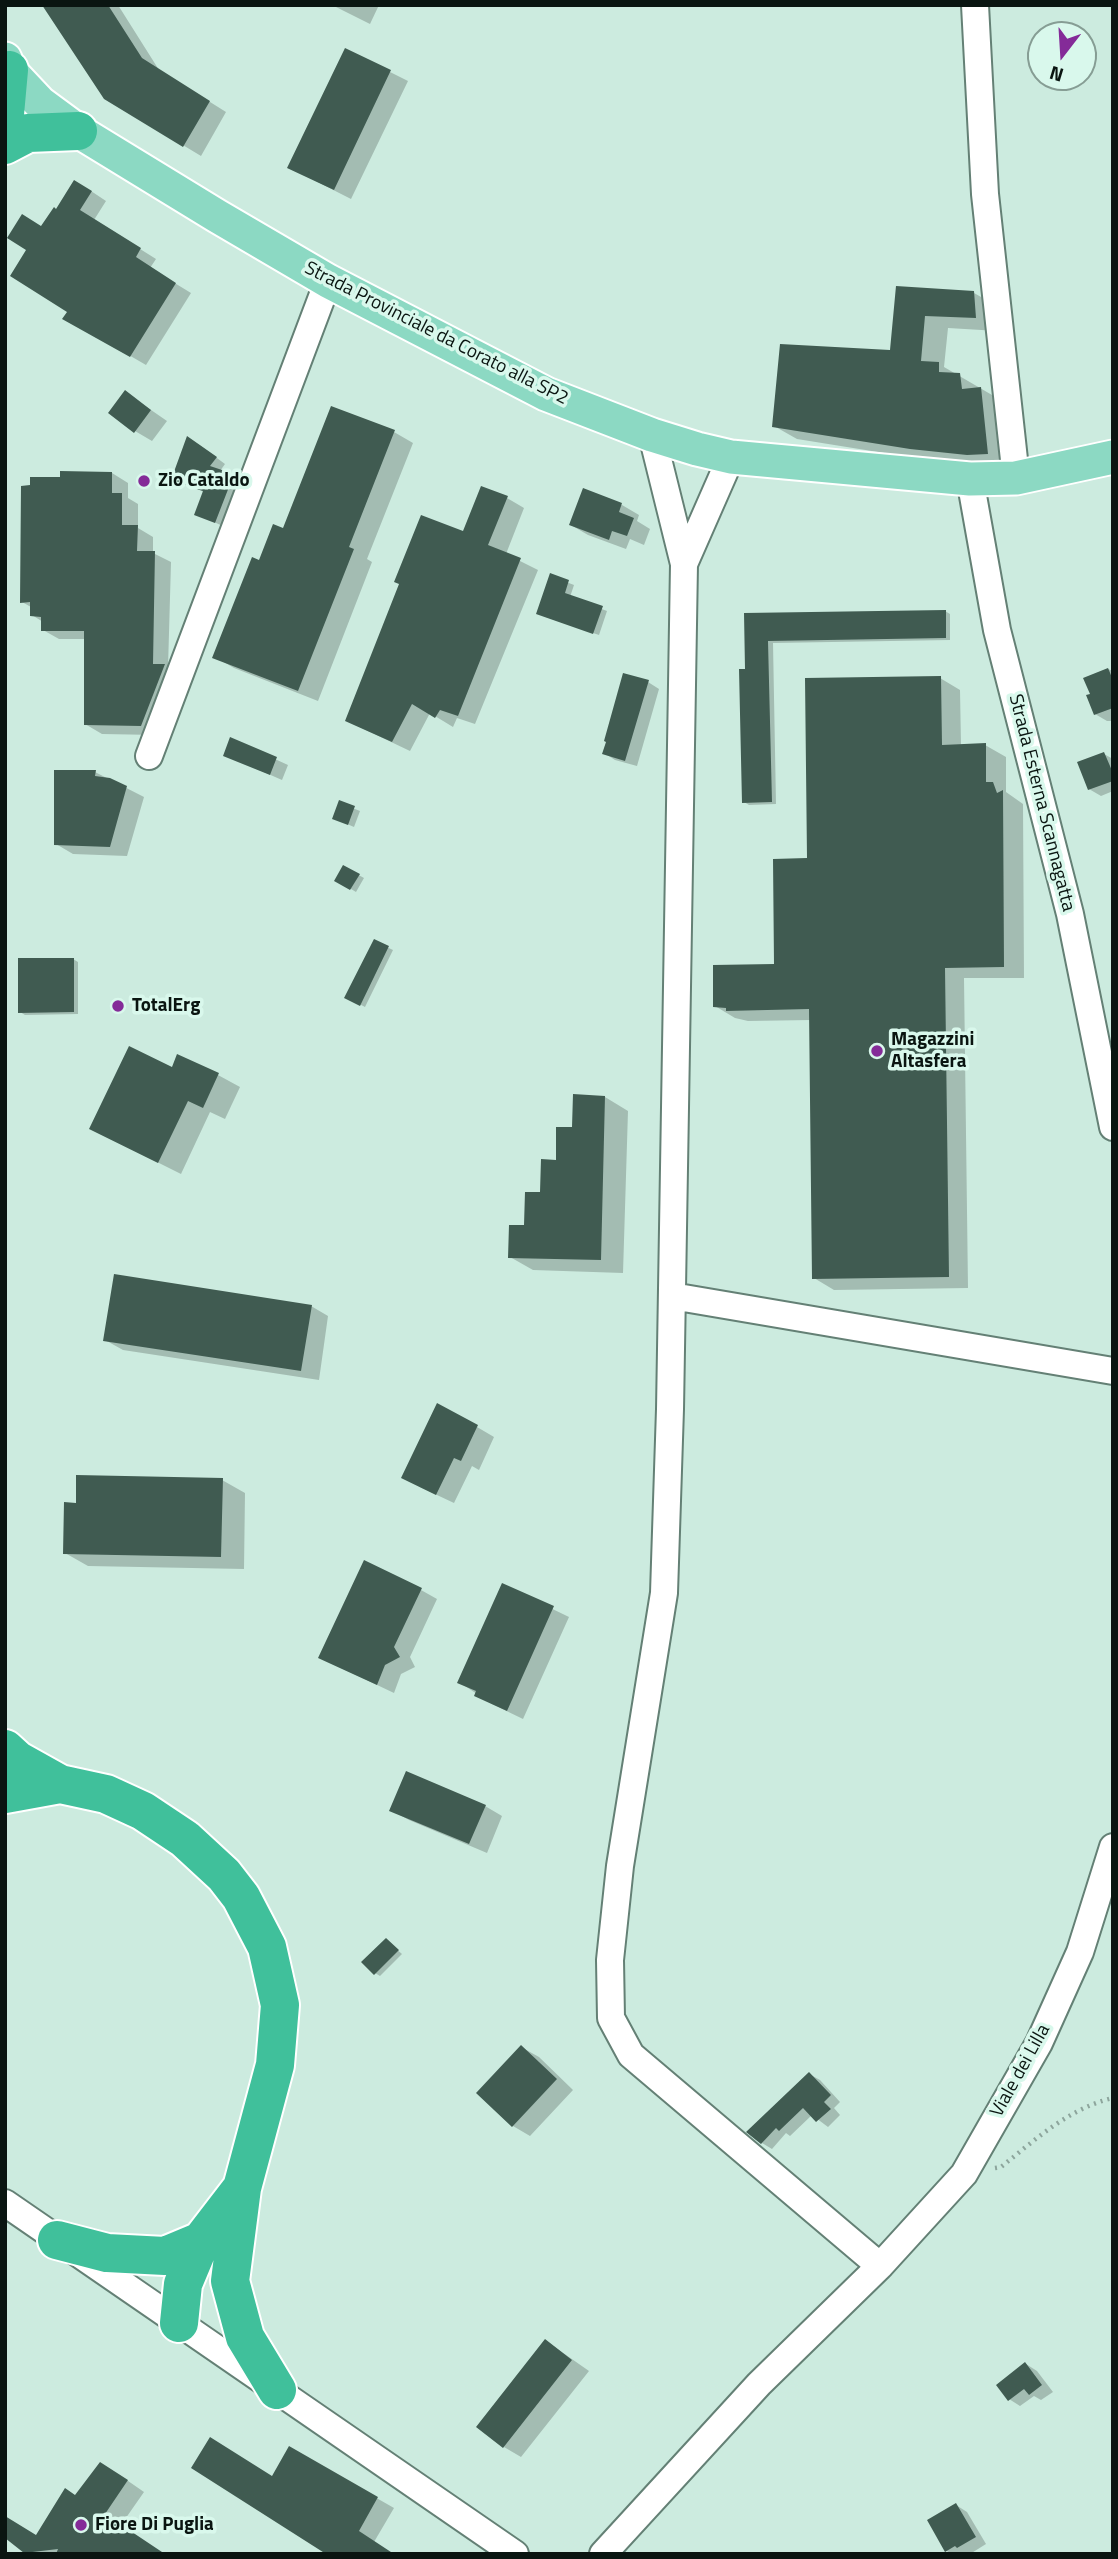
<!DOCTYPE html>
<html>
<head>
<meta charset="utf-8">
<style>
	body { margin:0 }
	#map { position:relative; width:1118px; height:2559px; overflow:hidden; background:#ccebdf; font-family:"Titillium Web",sans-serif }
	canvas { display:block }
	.frame { position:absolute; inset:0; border:7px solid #0a1511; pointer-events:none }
	.north { position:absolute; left:1027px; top:21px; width:70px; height:70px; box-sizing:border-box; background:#d9f8ec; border:2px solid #869d94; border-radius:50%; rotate:197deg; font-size:19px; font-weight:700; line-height:28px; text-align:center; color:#0a1511 }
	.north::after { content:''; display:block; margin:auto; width:24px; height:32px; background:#842b98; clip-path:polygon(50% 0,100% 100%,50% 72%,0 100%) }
</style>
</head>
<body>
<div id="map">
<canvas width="1118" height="2559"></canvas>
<div class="frame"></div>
<div class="north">N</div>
</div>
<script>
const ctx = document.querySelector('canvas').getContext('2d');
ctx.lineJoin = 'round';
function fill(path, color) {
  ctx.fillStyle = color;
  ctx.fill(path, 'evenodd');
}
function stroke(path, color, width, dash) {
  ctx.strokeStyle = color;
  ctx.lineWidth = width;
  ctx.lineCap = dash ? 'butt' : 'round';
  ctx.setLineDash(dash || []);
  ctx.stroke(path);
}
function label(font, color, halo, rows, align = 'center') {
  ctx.font = font + ' "Titillium Web",sans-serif';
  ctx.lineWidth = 7;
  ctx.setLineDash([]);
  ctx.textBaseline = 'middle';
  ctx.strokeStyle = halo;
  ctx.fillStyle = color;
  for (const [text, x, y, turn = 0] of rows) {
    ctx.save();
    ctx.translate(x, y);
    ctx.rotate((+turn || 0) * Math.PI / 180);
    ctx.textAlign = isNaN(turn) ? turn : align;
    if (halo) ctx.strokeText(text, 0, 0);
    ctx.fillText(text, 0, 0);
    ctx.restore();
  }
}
fill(new Path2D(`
	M45 5H118L159 70 226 112 201 156 105 98Z
	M332 5H379L370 24Z
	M346 50 408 81 351 199 290 168Z
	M91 191 106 201 94 220 156 259 150 268 191 293 146 365 65 318 69 311 42 228 57 211Z
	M897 288 974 293 997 306 998 331 948 328 944 367 1004 402 1011 466 934 461 797 439 774 426 892 352Z
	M125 392 167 421 152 441 135 431Z
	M394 432 413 443 367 559 372 562 318 701 234 668 215 657 260 562 284 530Z
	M198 444 225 464 220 471 243 482 225 527 196 514 204 492 173 479Z
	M112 473 128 483V498L138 504V528L153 537V553L171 562 168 668 157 735 102 734 85 724 86 639H59L43 630V622L32 615 31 607 22 602 62 479Z
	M584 490 622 505 639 515 637 521 650 529 644 545 630 539 626 549 588 535 571 525Z
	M507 498 524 508 506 554 538 570 475 724 457 718 453 727 430 713 410 751 347 721 464 533Z
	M551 576 574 585 570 597 607 611 599 635 543 616Z
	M945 611 950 614V640L773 643 776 804 749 805 744 802 746 615Z
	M1108 669 1113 671V721H1107L1095 714 1092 695Z
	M940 678 960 690 961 746 985 745 1006 757V792L1023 804 1024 978H964L968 1288 834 1290 814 1278 811 1020 748 1021 735 1018 715 1006 776 966 809 860Z
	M648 682 659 689 637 766 615 760 604 753Z
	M231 739 288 765 282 780 225 755Z
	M1104 754 1113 759V791L1101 796 1089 789Z
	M95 772 144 797 127 856 73 854 56 844Z
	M340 803 360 811 354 827 340 821Z
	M344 867 364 878 356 892 336 880Z
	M374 941 393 950 365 1007 346 997Z
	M73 959 78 962V1014L25 1015 20 1012Z
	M173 1069 218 1075 240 1087 225 1119 210 1112 181 1174 91 1129Z
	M605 1097 628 1111 623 1273 533 1270 510 1257 573 1129Z
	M311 1306 328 1316 319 1380 123 1350 105 1340Z
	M477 1427 494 1437 479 1470 472 1466 454 1503 420 1487Z
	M222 1480 245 1493 244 1569 88 1566 65 1553 77 1504Z
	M503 1585 569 1617 523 1719 492 1704 459 1682Z
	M421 1590 437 1599 410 1657 415 1667 401 1674 394 1693 337 1666Z
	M485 1806 502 1816 487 1853 409 1820 391 1810Z
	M386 1940 402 1954 380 1976 375 1973Z
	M521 2047 539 2057 573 2090 530 2136 513 2126Z
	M809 2074 820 2080 840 2102 834 2108 840 2115 828 2127 812 2115 790 2136 786 2133 772 2149 762 2143Z
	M546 2341 589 2371 521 2457 504 2447Z
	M1026 2364 1037 2371 1053 2392 1041 2400 1034 2396 1020 2406 1009 2399Z
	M289 2448 394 2508 374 2542 273 2478Z
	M118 2474 144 2492 121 2525 164 2554H32L5 2536H37L76 2497Z
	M956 2505 967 2512 986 2544 970 2554H952L947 2551Z`), '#0003');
fill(new Path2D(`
	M42 5H108L142 58 210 101 183 147 104 99Z
	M345 48 391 70 334 190 287 168Z
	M74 180 92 191 80 210 141 248 136 257 176 283 130 357 62 319 67 312 10 276 26 250 7 238 22 214 41 226 54 207 56 209Z
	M896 286 974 291 976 318 925 316 921 361 939 362V372L960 373 962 389 981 387 988 454 967 455 910 449 772 427 780 344 890 350Z
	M125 390 151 410 134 433 108 413Z
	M331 406 395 430 349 547 354 549 298 691 212 658 252 557 259 560 273 524 283 528Z
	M187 436 217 457 210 466 234 474 215 523 194 515 203 491 171 480Z
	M60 471 112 472V493H122V525H138L137 551H155L153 664H165L141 726 84 725V631H41V617L30 616V602L20 603 21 486 30 485V477H60Z
	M481 486 508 496 488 545 521 558 458 716 440 710 435 718 412 704 392 742 345 721 399 584 394 582 421 515 463 531Z
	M583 488 622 503 619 512 634 518 627 536 612 531 609 540 569 525Z
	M550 573 569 580 565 593 603 606 593 634 536 614Z
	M946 610V638L768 641 772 802 742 803 739 669H745L744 613Z
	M1108 668 1113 680V708L1094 715 1086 695 1090 694 1083 678Z
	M623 673 649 680 625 761 602 754 606 742 604 741Z
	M941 676 942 745 986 743V782H993L997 793 1003 790 1004 967 945 968 949 1277 812 1279 809 1009 726 1011V1008L713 1007V965L774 964 773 859 807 858 805 678Z
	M230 737 277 757 270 775 223 756Z
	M1104 752 1113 773V781L1088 790 1077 762Z
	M54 770H96L95 776 110 778 127 786 110 847 54 845Z
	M339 800 355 806 348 825 332 819Z
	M343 865 360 874 350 890 334 881Z
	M374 939 389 946 360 1006 344 998Z
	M18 958H74V1012L18 1013Z
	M129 1046 172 1067 177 1054 219 1073 203 1108 188 1101 158 1163 89 1129Z
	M573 1094 605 1096 601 1260 508 1258 509 1225H524L525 1192H540L541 1159 556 1160V1127H572Z
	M114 1274 312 1305 301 1371 103 1341Z
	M437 1403 478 1425 461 1461 454 1458 436 1495 401 1478Z
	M76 1475 223 1478 221 1557 63 1554 64 1502 76 1503Z
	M364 1560 422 1588 394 1647 400 1657 385 1665 377 1685 318 1658Z
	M502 1583 554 1606 507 1711 474 1696 476 1691 457 1683Z
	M406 1771 486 1805 469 1844 389 1811Z
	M386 1938 399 1950 374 1975 361 1962Z
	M521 2045 557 2079 512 2127 476 2093Z
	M809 2072 831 2095 824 2102 831 2109 816 2122 803 2108 779 2131 776 2128 761 2144 746 2132Z
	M545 2339 572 2360 503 2448 476 2427Z
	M1025 2362 1042 2385 1029 2395 1024 2389 1008 2401 996 2385Z
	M210 2437 272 2476 289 2446 378 2497 359 2531 394 2554H326L191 2468Z
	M100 2462 128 2480 105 2514 165 2554H56L58 2549 24 2553 5 2538V2516L36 2535 65 2488 75 2495Z
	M956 2503 976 2537 957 2548 955 2546 945 2552 927 2520Z`), '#405b51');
const minor = new Path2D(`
	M975 5 985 194 1016 478
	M652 435 684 564 670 1409 664 1593 620 1866 610 1960 611 2018 631 2055 880 2266
	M970 479 997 630 1070 914 1113 1127
	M684 564 731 457
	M149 756 328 281
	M672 1296 1113 1371
	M5 2203 515 2554
	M603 2554 759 2384 880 2266 964 2174 1039 2043 1080 1952 1113 1847`);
const major = new Path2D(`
	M5 59 9 70 40 103 78 131 217 216 328 281 546 394 652 435 697 449 731 457 970 479 1016 478 1113 457`);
const highway = new Path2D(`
	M5 114 9 70
	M5 145 28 133 78 131
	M5 1749 17 1760 60 1784 106 1794 143 1811 185 1839 224 1875 241 1897 267 1947 280 2005 275 2065 242 2188 230 2281 245 2337 277 2390
	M5 1794 60 1784
	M57 2240 107 2253 165 2256 201 2241
	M179 2323 183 2284 201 2241 241 2189`);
stroke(minor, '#648075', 30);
stroke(major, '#fff', 37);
stroke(highway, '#fff', 42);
stroke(new Path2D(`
	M995 2168 1001 2167C1035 2140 1069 2108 1113 2098`), '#8da59c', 4.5, [2, 5]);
stroke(minor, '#fff', 26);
stroke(major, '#8cd9c3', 33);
stroke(highway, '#40c09b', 38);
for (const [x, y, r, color] of [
	[144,481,7,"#842b98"],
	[118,1006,7,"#842b98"],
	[877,1051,7,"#842b98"],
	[81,2525,7,"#842b98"]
]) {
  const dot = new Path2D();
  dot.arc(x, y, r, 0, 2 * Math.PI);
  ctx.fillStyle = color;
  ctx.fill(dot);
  stroke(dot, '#d9f8ec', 2.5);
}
label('19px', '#0a1511', '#d9f8ec', [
	["Strada Provinciale da Corato alla SP2",436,334,27],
	["Strada Esterna Scannagatta",1041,803,76],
	["Viale dei Lilla",1021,2071,-61]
]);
label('bold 19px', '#0a1511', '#d9f8ec', [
	["Zio Cataldo",158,481],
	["TotalErg",132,1006],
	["Magazzini",891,1040],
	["Altasfera",891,1062],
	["Fiore Di Puglia",95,2525]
], 'left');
</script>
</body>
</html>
